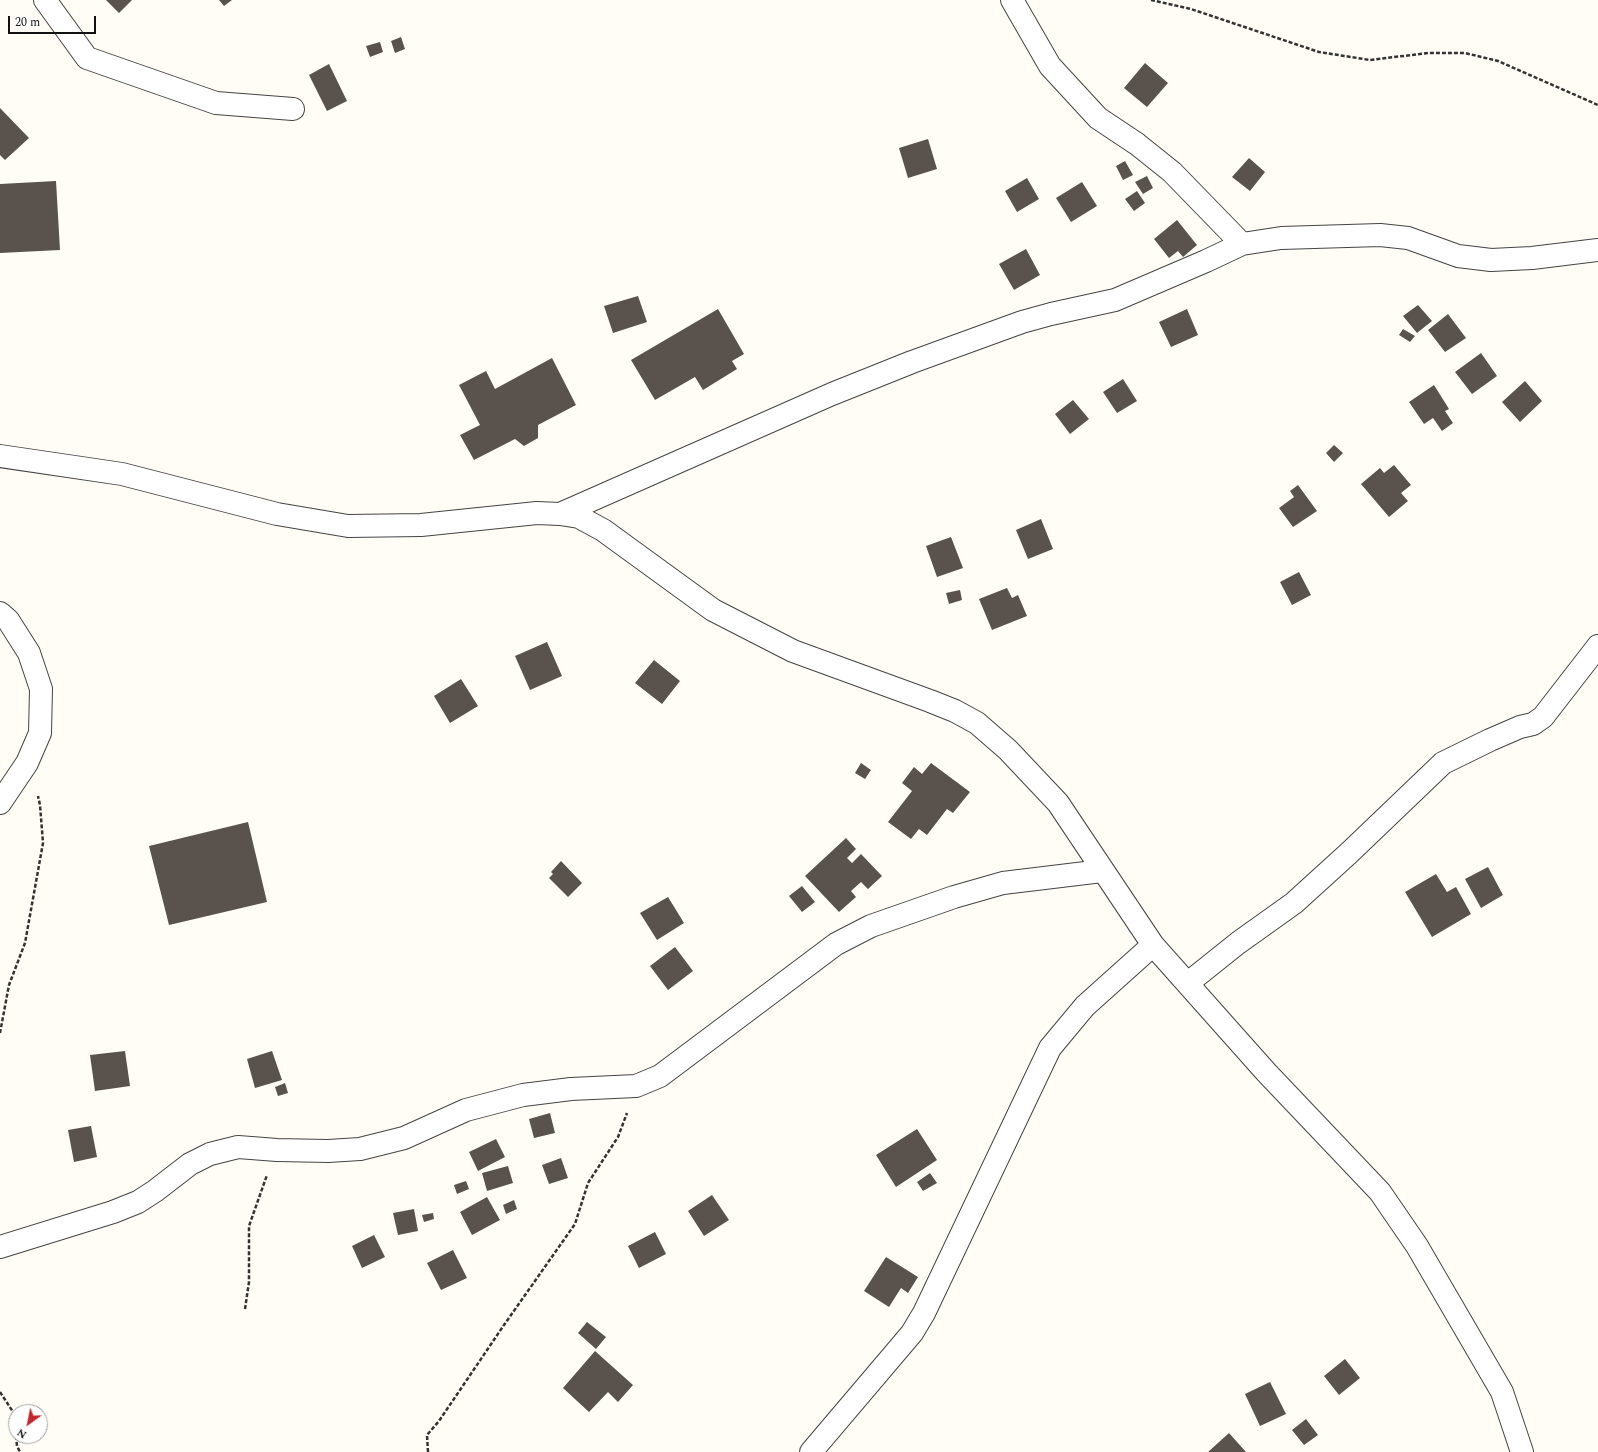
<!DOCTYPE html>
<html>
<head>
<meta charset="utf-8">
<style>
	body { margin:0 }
	#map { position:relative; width:1598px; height:1452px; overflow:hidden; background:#fffdf5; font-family:Spectral,serif }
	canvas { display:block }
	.north { position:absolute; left:8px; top:1404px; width:40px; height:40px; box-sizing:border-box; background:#fff; border:1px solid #a0a0a0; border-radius:50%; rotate:213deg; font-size:11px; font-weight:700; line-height:16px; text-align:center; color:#111 }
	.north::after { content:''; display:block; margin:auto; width:14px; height:18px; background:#c4262e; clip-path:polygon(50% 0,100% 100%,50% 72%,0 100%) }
	.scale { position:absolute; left:8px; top:16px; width:88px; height:18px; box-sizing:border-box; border:2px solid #111; border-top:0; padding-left:5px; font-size:12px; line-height:14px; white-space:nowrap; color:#111; -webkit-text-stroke:3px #fff; paint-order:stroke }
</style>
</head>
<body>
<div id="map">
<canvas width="1598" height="1452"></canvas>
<div class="north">N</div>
<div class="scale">20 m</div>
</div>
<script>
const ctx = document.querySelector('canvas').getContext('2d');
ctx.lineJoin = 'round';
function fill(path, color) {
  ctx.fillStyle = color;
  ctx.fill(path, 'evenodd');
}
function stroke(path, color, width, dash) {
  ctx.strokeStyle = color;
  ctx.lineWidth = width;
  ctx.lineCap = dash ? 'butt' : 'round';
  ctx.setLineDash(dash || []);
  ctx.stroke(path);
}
fill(new Path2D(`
	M106 0H132L119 13Z
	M219 0H232L224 6Z
	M401 37 405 49 395 53 391 41Z
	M380 42 383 52 370 57 366 46Z
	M1145 63 1168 83 1147 107 1124 88Z
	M329 64 347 101 327 111 309 75Z
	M0 108 29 138 5 160 0 155Z
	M928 139 937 169 908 178 899 148Z
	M1249 158 1265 172 1250 191 1232 177Z
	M1125 161 1133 175 1123 180 1116 166Z
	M1147 176 1153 188 1143 194 1135 182Z
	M1027 178 1039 199 1017 212 1005 191Z
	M56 181 60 250 0 253V184Z
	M1082 182 1097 206 1071 222 1056 198Z
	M1137 191 1145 203 1134 211 1125 199Z
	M1177 220 1197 245 1183 257 1178 251 1169 258 1154 239Z
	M1026 249 1040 275 1014 290 999 264Z
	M638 296 647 322 613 333 604 306Z
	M1418 305 1432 321 1417 333 1403 316Z
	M718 309 744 354 732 361 737 369 703 390 695 377 655 400 631 360Z
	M1187 309 1198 335 1171 347 1159 322Z
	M1448 314 1466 338 1445 352 1428 330Z
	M1403 329 1415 336 1410 342 1399 335Z
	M1481 353 1497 376 1472 394 1455 372Z
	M552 358 576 405 538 425V438L524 446 515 439 474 460 460 435 480 425 459 385 486 371 495 389Z
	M1123 379 1137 401 1117 413 1103 392Z
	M1525 381 1542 401 1520 422 1502 402Z
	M1434 385 1449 409 1445 411 1453 423 1442 431 1433 418 1424 424 1409 402Z
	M1073 400 1089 419 1070 434 1055 414Z
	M1334 445 1343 453 1334 462 1326 453Z
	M1394 465 1411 485 1401 493 1408 501 1389 517 1361 484 1380 468 1384 473Z
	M1298 485 1317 511 1293 527 1279 508 1294 497 1290 491Z
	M1041 519 1053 549 1028 559 1016 530Z
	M951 537 963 568 937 577 926 546Z
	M1299 572 1311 595 1292 605 1280 582Z
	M1007 588 1012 598 1018 595 1027 616 992 630 979 599Z
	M960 590 962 600 949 604 946 593Z
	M547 642 562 676 530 690 515 656Z
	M654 660 680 681 662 704 635 683Z
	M461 679 478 706 450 723 434 696Z
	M861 763 871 770 865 779 855 773Z
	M931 763 970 792 953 813 947 809 927 835 919 829 911 839 888 822 912 791 902 783 914 767 922 774Z
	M248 822 267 902 169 925 149 846Z
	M846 838 856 849 847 858 852 863 861 854 882 876 868 889 861 882 851 891 856 897 839 912 805 876Z
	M561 861 582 883 568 897 549 878 553 874 551 872Z
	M1488 867 1503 895 1481 908 1465 879Z
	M1436 874 1447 892 1456 887 1471 914 1432 937 1405 892Z
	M802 886 815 902 802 912 789 896Z
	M668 897 684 923 657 940 640 913Z
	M675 947 693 971 668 990 650 966Z
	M125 1051 130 1086 95 1091 90 1055Z
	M272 1051 282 1080 255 1088 247 1059Z
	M285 1083 288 1093 278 1096 275 1087Z
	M550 1113 555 1133 534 1138 529 1119Z
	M91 1126 97 1157 74 1162 68 1130Z
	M917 1129 937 1160 896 1187 876 1155Z
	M496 1139 505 1157 478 1171 469 1152Z
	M561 1158 568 1178 549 1184 542 1165Z
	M508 1166 513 1183 487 1191 482 1173Z
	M930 1173 937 1183 923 1191 917 1182Z
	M466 1181 469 1189 457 1194 454 1185Z
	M712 1195 729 1220 704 1236 688 1211Z
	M487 1197 500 1220 472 1235 460 1212Z
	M514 1200 517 1209 506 1214 503 1205Z
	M414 1209 418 1231 398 1235 393 1213Z
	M433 1213 434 1219 424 1222 422 1215Z
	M655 1232 666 1254 639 1268 628 1246Z
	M374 1235 385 1257 362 1268 352 1246Z
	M453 1250 467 1278 441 1290 427 1263Z
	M886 1257 918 1277 908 1293 901 1288 889 1307 864 1291Z
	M587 1322 606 1337 596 1349 578 1333Z
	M595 1351 633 1385 618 1402 608 1392 589 1412 563 1388Z
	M1345 1359 1360 1378 1339 1395 1324 1376Z
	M1270 1382 1286 1414 1260 1426 1245 1394Z
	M1306 1419 1318 1435 1304 1445 1292 1430Z
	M1229 1433 1246 1452H1208Z`), '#5a524d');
const street = new Path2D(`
	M45 0 87 58 216 103 293 109
	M1012 0 1050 66 1098 118 1137 144 1172 172 1242 244
	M0 456 122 474 277 514 348 526 421 525 537 513 560 514 579 517 603 530 713 610 793 651 930 701 955 711 977 723 1008 750 1058 803 1153 945 1266 1072 1380 1192 1417 1246 1502 1392 1522 1452
	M560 514 832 394 912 362 1022 322 1051 314 1115 300 1206 261 1242 244 1281 238 1380 235 1408 238 1458 256 1491 260 1532 258 1598 250
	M0 613 8 620 29 653 41 689 40 733 27 763 0 803
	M1188 983 1238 943 1294 903 1349 853 1443 763 1490 740 1520 727 1533 724 1543 717 1598 646
	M0 1247 113 1212 138 1202 155 1191 190 1164 210 1154 238 1147 277 1150 328 1151 360 1149 404 1138 466 1110 523 1095 571 1089 636 1086 660 1076 836 944 871 926 954 897 1003 883 1102 871
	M811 1452 912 1333 924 1313 1050 1048 1085 1006 1153 945`);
stroke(street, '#444', 24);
stroke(new Path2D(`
	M1151 0 1191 9 1319 52 1370 60 1428 53H1465L1498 61 1598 105
	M0 1033 9 985 25 943 43 843 40 805 38 796
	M245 1309 249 1282V1226L267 1175
	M0 1392 15 1415 16 1436
	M16 1436 17 1446 20 1452
	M428 1452 427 1435 439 1421 504 1325 575 1224 588 1183 618 1137 627 1113`), '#333', 2.5, [4, 2]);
stroke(street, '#fff', 22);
</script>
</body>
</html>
